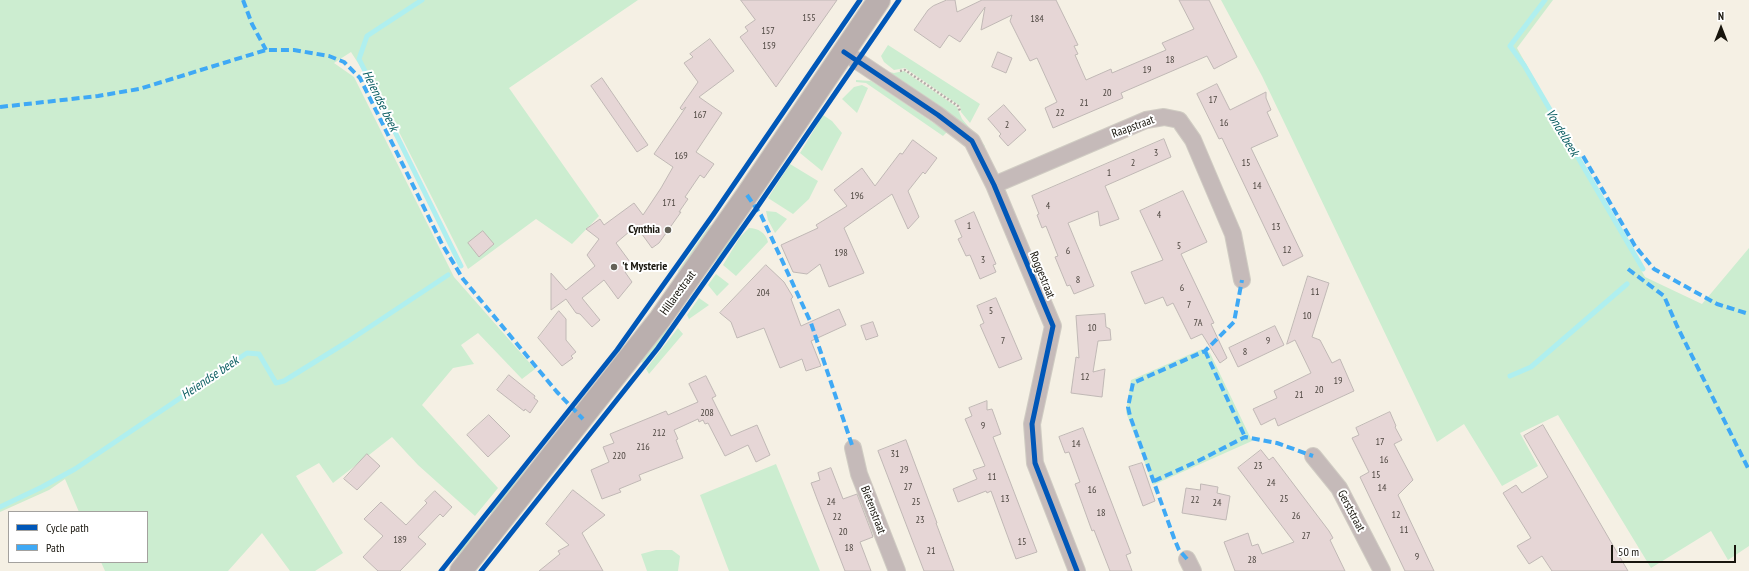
<!DOCTYPE html>
<html>
<head>
<meta charset="utf-8">
<style>
	body { margin:0 }
	#map { position:relative; width:1749px; height:571px; overflow:hidden; background:#f5f0e4; font-family:"PT Sans Narrow",sans-serif }
	canvas { display:block }
	.legend { position:absolute; left:8px; top:511px; width:140px; height:52px; box-sizing:border-box; background:#fff; border:1px solid #a3a19e; margin:0; padding:5px 7px; list-style:none; font-size:12px; color:#18150d }
	.legend li { display:flex; align-items:center; gap:8px; height:20px }
	.legend b { width:20px; border:1px solid #a3a19e }
	.north { position:absolute; left:1701px; top:8px; width:40px; height:40px; -webkit-text-stroke:3px #fff; paint-order:stroke; rotate:0deg; font-size:11px; font-weight:700; line-height:16px; text-align:center; color:#18150d }
	.north::after { content:''; display:block; margin:auto; width:14px; height:18px; background:#18150d; clip-path:polygon(50% 0,100% 100%,50% 72%,0 100%) }
	.scale { position:absolute; left:1611px; top:545px; width:125px; height:18px; box-sizing:border-box; border:2px solid #18150d; border-top:0; padding-left:5px; font-size:12px; line-height:14px; white-space:nowrap; color:#18150d; -webkit-text-stroke:3px #fff; paint-order:stroke }
</style>
</head>
<body>
<div id="map">
<canvas width="1749" height="571"></canvas>
<ul class="legend">
<li><b style="height:5px;background:#0057b8"></b>Cycle path</li>
<li><b style="height:5px;background:#3fa9f5"></b>Path</li>
</ul>
<div class="north">N</div>
<div class="scale">50 m</div>
</div>
<script>
const ctx = document.querySelector('canvas').getContext('2d');
ctx.lineJoin = 'round';
function fill(path, color) {
  ctx.fillStyle = color;
  ctx.fill(path, 'evenodd');
}
function stroke(path, color, width, dash) {
  ctx.strokeStyle = color;
  ctx.lineWidth = width;
  ctx.lineCap = dash ? 'butt' : 'round';
  ctx.setLineDash(dash || []);
  ctx.stroke(path);
}
function label(font, color, halo, rows, align = 'center') {
  ctx.font = font + ' "PT Sans Narrow",sans-serif';
  ctx.lineWidth = 4;
  ctx.setLineDash([]);
  ctx.textBaseline = 'middle';
  ctx.strokeStyle = halo;
  ctx.fillStyle = color;
  for (const [text, x, y, turn = 0] of rows) {
    ctx.save();
    ctx.translate(x, y);
    ctx.rotate((+turn || 0) * Math.PI / 180);
    ctx.textAlign = isNaN(turn) ? turn : align;
    if (halo) ctx.strokeText(text, 0, 0);
    ctx.fillText(text, 0, 0);
    ctx.restore();
  }
}
fill(new Path2D(`
	M0 0H638L509 88 599 216 572 244 536 219 468 269 388 110 351 52 334 63 354 77 454 277 535 369 522 379 478 333 461 345 474 364 453 368 422 405 498 488 475 516 418 465 392 437 333 483 319 463 296 476 343 553 315 571H290L262 533 228 571H105L101 562H147V512H79L65 479 49 490 0 512Z
	M1221 0H1553L1517 48 1645 277 1702 304 1749 248V546L1728 560 1711 531 1651 568 1558 415 1520 433 1538 466 1502 486 1464 424 1437 442 1262 76Z
	M888 45 980 104 970 123 961 112 960 106 905 68 894 70 884 62 881 56Z
	M904 71 957 107 962 119 985 146 982 148 889 73 890 72 894 73Z
	M856 80 871 81 879 86 947 132 943 136 866 83 856 82Z
	M862 85 868 88 857 113 842 99 854 87Z
	M823 115 832 121 842 133 822 171 800 153Z
	M790 164 818 181 809 199 793 214 768 198Z
	M766 211 776 212 787 219 775 233 768 220Z
	M736 224 740 228 718 260 713 257Z
	M710 225 714 228 682 275 678 271Z
	M749 228C758 228 766 233 768 242L736 276 723 265 740 237Z
	M716 274 729 284 717 296 708 285Z
	M699 298 709 305 689 319 687 315Z
	M665 326 670 329 643 363 639 361Z
	M678 328 683 334 649 374 646 369Z
	M1202 349 1210 353 1252 441 1153 485 1126 412 1131 380Z
	M776 464 820 571H729L700 495Z
	M529 465 533 469 495 516 490 512Z
	M484 521 488 525 461 559 456 555Z
	M656 550H672L680 556 678 571H647L641 554Z`), '#ccedd0');
stroke(new Path2D(`
	M422 0 367 36 359 59 461 266
	M1545 0 1510 46 1524 65 1643 269
	M1510 376 1531 367 1627 284
	M0 507 42 487 75 469 247 353 259 354 276 383 284 381 347 342 448 275`), '#afefef', 5);
const building = new Path2D(`
	M741 0H837L776 87 740 37 748 31 745 27 755 20Z
	M947 0H955L957 12 982 0H1056L1078 45 1074 46 1078 54 1075 55 1086 80 1111 69 1112 73 1166 50 1162 43 1194 29 1179 0H1209L1237 57 1214 69 1207 56 1121 93 1123 98 1053 128 1045 108 1057 102 1037 58 1030 61 1010 21 1012 15 981 30 985 7 960 42 949 35 940 48 914 30 928 10 933 6Z
	M710 39 734 71 699 97 722 113 696 152 714 164 704 178 700 175 685 197 688 199 679 212H681L659 243 652 248 636 226 616 243 633 266 625 272 632 282 618 299 604 280 582 298 600 320 592 327 580 314 576 313 566 299 551 310V273L566 290 595 266 587 255 599 239 586 229 600 219 604 225 634 203 643 215 661 188 673 167 654 154 686 107 682 110 680 108 698 82 684 63 693 57 690 54Z
	M998 52 1012 58 1006 73 992 67Z
	M602 78 648 145 637 152 591 86Z
	M1217 84 1230 110 1266 92V98L1271 110 1267 112 1278 136 1251 148 1303 256 1283 266 1222 138 1219 139 1197 94Z
	M1004 105 1026 130 1008 146 999 136 1001 134 988 119Z
	M1164 139 1171 157 1105 186 1119 219 1100 226 1098 211 1068 223 1094 286 1074 294 1070 285 1067 286 1055 257 1058 256 1046 226 1042 228 1037 215 1039 214 1032 196Z
	M913 140 937 158 925 174 923 172 908 191 919 217 908 229 892 194 844 228 864 273 829 287 820 264 807 274 793 272 781 245 818 228 816 225 847 206 834 190 862 168 875 186 900 153 902 154Z
	M1183 191 1207 242 1181 254 1214 323 1211 324 1227 358 1220 363 1202 334 1191 339 1173 303 1167 306 1163 297 1145 304 1131 272 1163 260 1140 211Z
	M974 212 996 264 993 265 996 272 980 279 970 255 966 256 958 239 962 237 955 221Z
	M483 231 494 244 479 257 468 243Z
	M766 265 784 282 793 297 791 299 801 326 839 309 846 325 811 341 821 366 806 371 802 359 780 368 764 328 737 338 731 322 720 313Z
	M1308 276 1329 283 1312 337 1320 340 1332 363 1340 359 1354 391 1278 426 1275 418 1261 425 1253 409 1277 398 1274 391 1311 373 1295 340 1287 344Z
	M996 298 1022 359 999 368 980 325 984 323 977 306Z
	M559 311 566 319V340L576 352 571 356 573 358 562 366 538 338Z
	M1105 314 1106 327 1110 329 1111 340 1098 341 1093 372 1105 369 1102 397 1071 393 1076 357 1079 358 1076 316Z
	M873 322 878 336 866 340 861 326Z
	M1275 326 1284 345 1238 367 1229 348Z
	M509 375 535 396 534 398 538 401 530 413 525 409 524 411 497 390Z
	M706 376 716 396 712 398 731 436 757 425 770 455 756 462 748 445 725 456 708 423 705 424 703 420 699 422 698 419 674 430 678 439 676 440 683 458 639 475 641 480 619 489 621 492 602 499 591 470 609 462 603 447 614 443 610 434 666 411 668 415 698 402 689 384Z
	M987 401V410L992 409 1001 434 993 437 1037 552 1016 559 991 491 987 493 986 491 958 502 953 489 977 479 973 470 985 466 965 419 972 416 969 408Z
	M1390 412 1396 426 1395 427 1402 440 1394 444 1413 480 1398 495 1434 571H1405L1360 477 1369 472 1352 438 1359 435 1356 428Z
	M489 415 510 436 488 457 467 435Z
	M1543 425 1611 542 1628 571H1552L1542 556 1529 564 1517 546 1531 538 1503 493 1516 485 1522 493 1548 477 1524 436Z
	M1083 428 1131 553 1126 555 1132 571H1110L1094 530 1092 531 1075 484 1080 482 1069 452 1065 453 1059 437Z
	M906 440 937 523H936L954 571H924L878 451Z
	M1261 450 1269 460 1273 457 1329 531 1333 538 1330 540 1345 571H1235L1224 542 1248 533 1252 546 1258 544 1262 554 1294 542 1238 468Z
	M367 454 380 466 357 490 344 479Z
	M1142 463 1155 501 1143 506 1129 467Z
	M831 468 843 499 857 494 871 531 873 537 860 542 871 571H845L817 499 811 483 820 480 818 473Z
	M1201 484 1218 487 1217 493 1230 496 1226 520 1182 513 1186 488 1200 490Z
	M573 490 605 515 582 533 603 571H539L560 554 558 551 569 545 546 524Z
	M435 491 452 507 443 517 440 514 418 537 426 544 400 571H378L363 557 383 536 364 519 381 502 406 525 427 503 425 501Z`);
fill(building, '#e6d6d6');
stroke(building, '#c0b8b5', 1);
const minor = new Path2D(`
	M844 52 938 115 972 141 994 185 1053 326 1032 424 1035 463 1077 571
	M994 185 1146 120 1164 117 1179 120 1193 140 1233 234 1242 280
	M853 448 859 474 897 571
	M1313 456 1339 488 1382 571
	M1187 559 1193 571`);
const secondary = new Path2D(`
	M461 571 660 319 747 195 879 0`);
stroke(minor, '#d0ccc3', 18);
stroke(secondary, '#d0ccc3', 24);
stroke(new Path2D(`
	M900 71 905 70 958 106 960 111`), '#b4aca9', 2.5, [2, 2]);
stroke(minor, '#c5bab9', 16);
stroke(secondary, '#baafae', 22);
stroke(new Path2D(`
	M243 0 252 24 266 50
	M0 107 98 96 139 89 266 50H294L329 56 344 62 360 78 442 244 463 279 557 392 583 419
	M1583 156 1635 246 1654 269 1717 304 1749 314
	M747 195 761 215 811 323 853 448
	M1628 269 1664 296 1677 326 1749 470
	M1205 351 1245 437
	M1154 481 1198 461 1245 437 1277 443 1313 456
	M1187 559 1179 550 1174 538 1130 416 1128 407 1133 383 1205 351 1234 322 1242 280`), '#3fa9f5', 4, [8, 4]);
stroke(new Path2D(`
	M844 52 938 115 972 141 994 185 1053 326 1032 424 1035 463 1077 571
	M441 571 617 350 713 215 860 0
	M481 571 658 348 756 209 899 0`), '#0057b8', 5);
for (const [x, y, r, color] of [
	[668,230,4,"#656258"],
	[614,267,4,"#656258"]
]) {
  const dot = new Path2D();
  dot.arc(x, y, r, 0, 2 * Math.PI);
  ctx.fillStyle = color;
  ctx.fill(dot);
  stroke(dot, '#fff', 1.5);
}
label('10px', '#4c453f', null, [
	["155",809,18],
	["184",1037,19],
	["157",768,31],
	["159",769,46],
	["18",1170,60],
	["19",1147,70],
	["20",1107,93],
	["17",1213,100],
	["21",1084,103],
	["22",1060,113],
	["167",700,115],
	["16",1224,123],
	["2",1007,125],
	["3",1156,153],
	["169",681,156],
	["2",1133,163],
	["15",1246,163],
	["1",1109,173],
	["14",1257,186],
	["196",857,196],
	["171",669,203],
	["4",1048,206],
	["4",1159,215],
	["1",969,226],
	["13",1276,227],
	["5",1179,246],
	["12",1287,250],
	["6",1068,251],
	["198",841,253],
	["3",983,260],
	["8",1078,280],
	["6",1182,288],
	["11",1315,292],
	["204",763,293],
	["7",1189,305],
	["5",991,311],
	["10",1307,316],
	["7A",1198,323],
	["10",1092,328],
	["7",1003,341],
	["9",1268,341],
	["8",1245,352],
	["12",1085,377],
	["19",1338,381],
	["20",1319,390],
	["21",1299,395],
	["208",707,413],
	["9",983,426],
	["212",659,433],
	["17",1380,442],
	["14",1076,444],
	["216",643,447],
	["31",895,454],
	["220",619,456],
	["16",1384,460],
	["23",1258,466],
	["29",904,470],
	["15",1376,475],
	["11",992,477],
	["24",1271,483],
	["27",908,487],
	["14",1382,488],
	["16",1092,490],
	["13",1005,499],
	["25",1284,499],
	["22",1195,500],
	["24",831,502],
	["25",916,502],
	["24",1217,503],
	["18",1101,513],
	["12",1396,515],
	["26",1296,516],
	["22",837,517],
	["23",920,520],
	["11",1404,530],
	["20",843,532],
	["27",1306,536],
	["189",400,540],
	["15",1022,542],
	["18",849,548],
	["21",931,551],
	["9",1417,557],
	["28",1252,560]
]);
label('12px', '#18150d', '#fff', [
	["Raapstraat",1133,127,-20],
	["Roggestraat",1042,275,68],
	["Hillarestraat",678,293,-54],
	["Bietenstraat",873,510,69],
	["Gerststraat",1351,511,62]
]);
label('bold 12px', '#18150d', '#fff', [
	["Cynthia",660,230],
	["'t Mysterie",622,267,"left"]
], 'right');
label('italic 13px', '#0b5e62', '#fff', [
	["Heiendse beek",380,101,64],
	["Vondelbeek",1562,133,59],
	["Heiendse beek",210,378,-34]
]);
</script>
</body>
</html>
